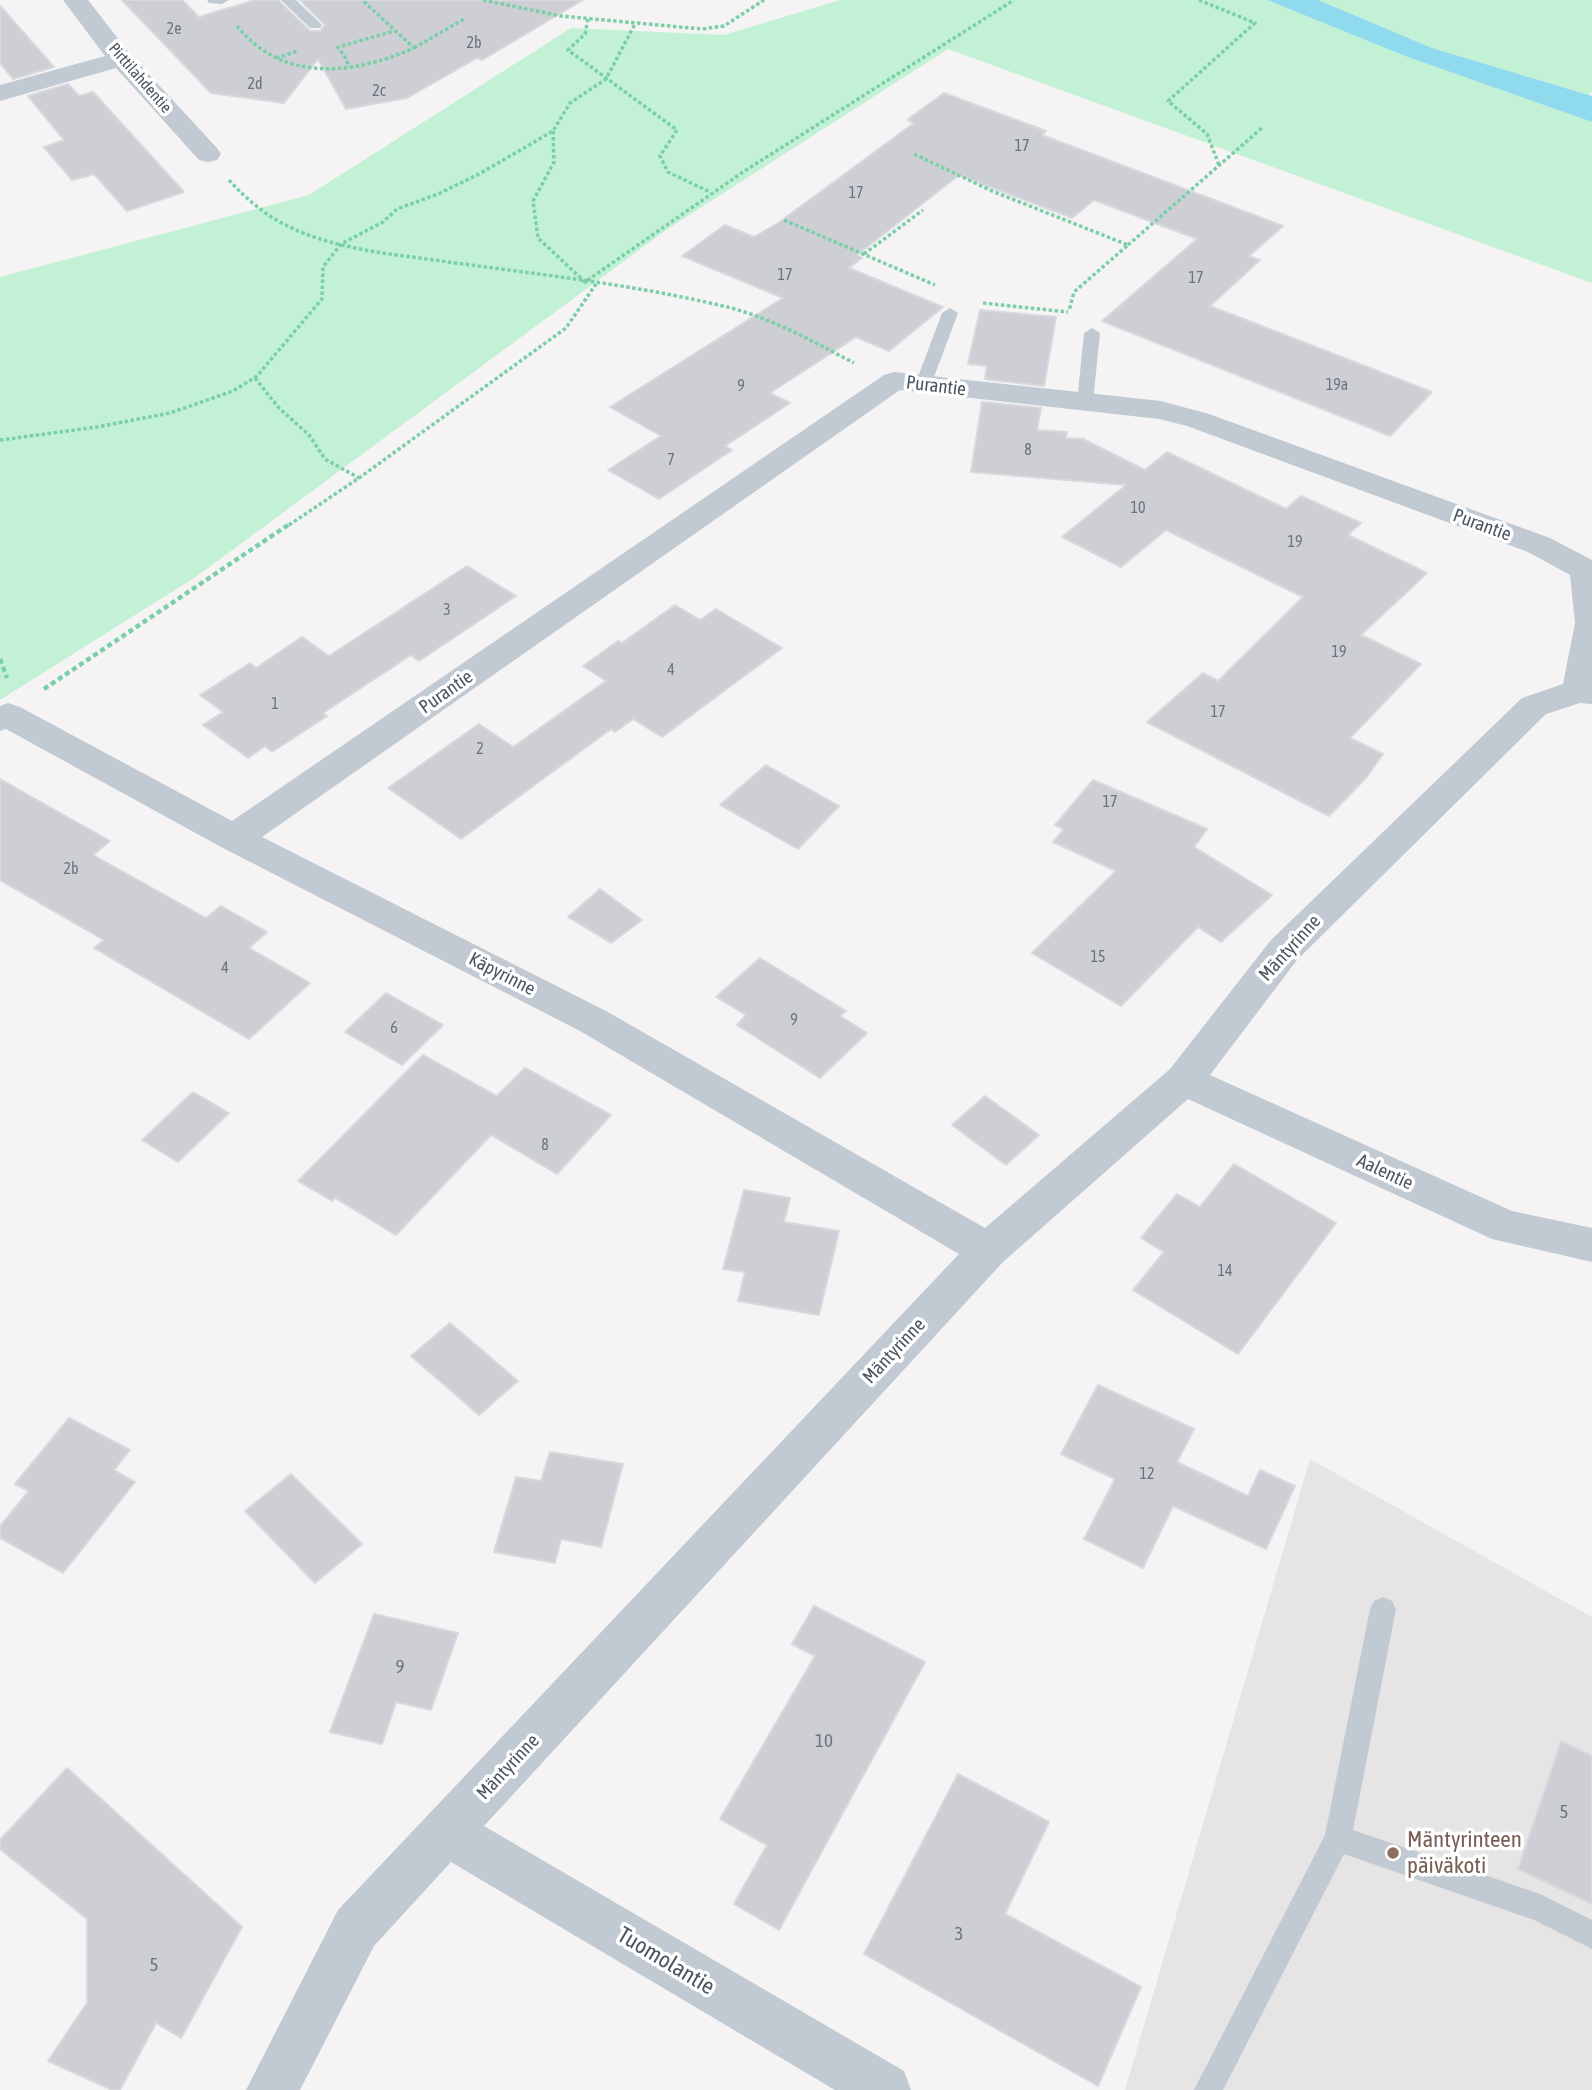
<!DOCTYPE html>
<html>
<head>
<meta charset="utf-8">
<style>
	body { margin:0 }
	canvas { display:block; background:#f5f3f3 }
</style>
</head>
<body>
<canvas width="1592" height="2090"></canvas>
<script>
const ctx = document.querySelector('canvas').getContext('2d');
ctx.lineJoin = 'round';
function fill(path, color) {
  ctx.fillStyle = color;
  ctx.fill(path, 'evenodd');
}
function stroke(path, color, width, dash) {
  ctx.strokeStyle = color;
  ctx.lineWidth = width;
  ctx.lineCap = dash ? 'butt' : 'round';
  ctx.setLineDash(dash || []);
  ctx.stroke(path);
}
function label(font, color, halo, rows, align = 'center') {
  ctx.font = font + ' "Asap Condensed",sans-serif';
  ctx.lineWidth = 7;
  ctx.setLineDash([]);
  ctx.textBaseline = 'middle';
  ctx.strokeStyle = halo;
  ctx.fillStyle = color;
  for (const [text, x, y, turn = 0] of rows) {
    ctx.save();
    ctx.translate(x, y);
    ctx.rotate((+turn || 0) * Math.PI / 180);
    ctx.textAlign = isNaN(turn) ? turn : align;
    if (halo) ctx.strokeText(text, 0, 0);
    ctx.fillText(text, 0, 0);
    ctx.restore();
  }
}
fill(new Path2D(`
	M1310 1459 1592 1617V2090H1125Z`), '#e6e4e5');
fill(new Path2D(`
	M840 0H1267L1405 56 1592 122V283L948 49 669 228 197 576 0 700V277L309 195 571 28 724 35Z
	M1318 0H1592V92L1589 95 1432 48Z`), '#c3f1d5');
fill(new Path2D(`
	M1267 0H1318L1432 48 1592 96V122L1405 56Z`), '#90daee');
const building = new Path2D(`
	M122 0H182L199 17 255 0H278L310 31H320L325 25 300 0H583L482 60 477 58 407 98 346 109 318 59 284 103 211 93Z
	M0 6 54 67 13 79 0 63Z
	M68 84 79 96 93 92 184 192 127 211 94 174 72 180 44 147 64 140 28 96Z
	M944 93 1046 131 1042 135 1283 226 1249 256 1260 260 1210 306 1432 392 1390 436 1102 321 1197 239 1094 200 1072 218 959 175 857 255 862 258 849 268 943 307 889 351 856 337 770 393 790 403 725 446 732 450 659 499 608 470 661 436 610 407 783 298 682 256 725 225 754 237 778 223 914 123 907 120Z
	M980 310 1056 317 1044 386 985 379 987 366 968 364Z
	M982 402 1041 408 1037 430 1067 432 1066 438 1083 439 1145 470 1167 452 1286 509 1301 496 1361 523 1348 535 1427 573 1361 635 1421 664 1350 738 1383 754 1366 778 1329 816 1147 722 1203 673 1218 681 1303 597 1166 530 1121 567 1062 537 1126 485 971 472Z
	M467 566 516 596 419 661 411 655 323 713 327 716 272 752 265 746 248 758 203 725 223 712 200 695 250 663 256 668 302 637 329 656Z
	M675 605 700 620 716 609 782 648 662 737 633 719 615 732 611 729 461 839 388 788 479 724 513 747 606 681 583 666 618 641 622 643Z
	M766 765 839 806 798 849 720 805Z
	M0 779 110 841 93 855 206 918 221 906 267 932 249 948 310 983 249 1039 94 948 104 940 0 880Z
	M1093 780 1207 829 1194 847 1272 895 1221 942 1198 927 1121 1006 1032 953 1116 871 1053 842 1064 829 1055 825Z
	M600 889 642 920 611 943 568 917Z
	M760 958 846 1011 840 1016 867 1033 820 1078 737 1025 746 1015 716 997Z
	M386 993 443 1025 402 1065 345 1032Z
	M423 1055 497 1096 525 1068 611 1115 557 1174 491 1135 396 1235 335 1198 332 1201 298 1181Z
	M193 1092 229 1113 178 1162 142 1140Z
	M985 1096 1039 1135 1006 1165 952 1125Z
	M1234 1164 1336 1223 1238 1354 1133 1290 1164 1252 1141 1238 1177 1194 1200 1207Z
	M744 1190 790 1198 784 1222 839 1231 819 1315 738 1301 745 1272 723 1269Z
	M450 1323 518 1381 479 1415 411 1356Z
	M1098 1385 1194 1429 1177 1462 1248 1496 1260 1470 1295 1486 1266 1549 1173 1506 1143 1568 1084 1539 1115 1479 1061 1454Z
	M69 1418 130 1450 114 1470 135 1482 63 1573 0 1538V1526L29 1491 15 1484Z
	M550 1452 623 1464 601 1547 561 1539 555 1563 494 1552 516 1477 541 1481Z
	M291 1474 362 1544 315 1583 245 1511Z
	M814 1606 925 1662 779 1930 734 1904 767 1845 720 1819 815 1656 792 1644Z
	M374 1614 458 1633 431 1710 396 1702 382 1744 330 1732Z
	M1561 1741 1592 1756V1904L1518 1869Z
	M67 1768 242 1927 181 2038 156 2023 120 2090H112L48 2061 87 2003V1919L0 1849V1840Z
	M958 1774 1049 1822 1005 1914 1141 1987 1098 2086 864 1954Z`);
fill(building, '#cdcfd5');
stroke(building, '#d7d9de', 2);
stroke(new Path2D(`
	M483 0 561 16 702 29 724 26 764 0
	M1199 0 1255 23 1168 101 1207 134 1219 165
	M588 19 585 34 568 50 677 130 660 156 668 172 710 192
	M237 26C283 83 353 75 414 48L362 0
	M337 46 347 60 348 67
	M342 46 394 31
	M414 48 464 19
	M276 58 298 51
	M553 131 554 162 533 201 538 238 585 282 743 172 1014 0
	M914 154 992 191 1128 245 1074 292 1069 311
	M229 180C248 201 270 219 296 230 342 250 392 254 441 261 535 274 631 284 723 306 770 317 812 341 854 363
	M784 220 935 285
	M1128 245 1263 127
	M864 254 923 210
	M983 303 1068 312
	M255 378 279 408 309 435 325 459 359 478
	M0 440 97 427 170 413 233 391 257 376 322 299 323 267 341 244 383 222 397 209 438 194 481 173 553 131 570 103 606 79 635 24
	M289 525 359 478 566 328 596 284`), '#7ad0a6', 3.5, [3.5, 2.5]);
stroke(new Path2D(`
	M0 659 7 678
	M44 689 291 523`), '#7ad0a6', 4.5, [5, 3.5]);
fill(new Path2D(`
	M207 0H229L222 4 209 3Z
	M281 0H296L322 25 320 28H310Z
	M950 308 958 313 931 385 923 390 917 388 915 385 942 313Z
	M1092 328 1100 333 1093 402 1085 407 1077 402 1084 333Z
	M1383 1597 1392 1601 1396 1609 1353 1830 1540 1894 1592 1920V1949L1534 1920 1344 1854 1223 2090H1194L1325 1835 1370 1609 1374 1601Z`), '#c1cad2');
fill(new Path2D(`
	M63 0H88L130 54 217 148 221 154 217 160 208 162 199 160 116 68 0 101V85L105 56Z
	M894 372 1161 401 1209 414 1550 538 1592 560V704L1580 703 1546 714 1297 960 1210 1075 1512 1211 1592 1228V1262L1492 1239 1188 1099 1003 1262 484 1826 904 2071 911 2090H835L451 1862 374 1946 300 2090H246L338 1910 959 1254 580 1031 221 847 6 729 0 731V706L8 703 20 707 232 821 884 375ZM900 390 1159 419 1187 426 1528 552 1570 575 1575 623 1563 684 1522 698 1271 940 1170 1069 985 1228 606 1011 262 837Z`), '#c1cad2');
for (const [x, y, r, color] of [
	[1393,1853,7,"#8d6e63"]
]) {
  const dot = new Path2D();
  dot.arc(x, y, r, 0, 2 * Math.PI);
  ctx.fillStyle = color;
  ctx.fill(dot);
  stroke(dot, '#fff', 2.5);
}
label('16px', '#6b747e', null, [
	["2e",174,29],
	["2b",474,43],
	["2d",255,84],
	["2c",379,91],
	["17",1022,146],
	["17",856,193],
	["17",785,275],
	["17",1196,278],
	["19a",1337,385],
	["9",741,386],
	["8",1028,450],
	["7",671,460],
	["10",1138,508],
	["19",1295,542],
	["3",447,610],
	["19",1339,652],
	["4",671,670],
	["1",275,704],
	["17",1218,712],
	["2",480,749],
	["17",1110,802],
	["2b",71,869],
	["15",1098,957],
	["4",225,968],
	["9",794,1020],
	["6",394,1028],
	["8",545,1145],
	["14",1225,1271],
	["12",1147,1474]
]);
label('16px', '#4a5661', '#fff', [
	["Pirttilahdentie",140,78,49]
]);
label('19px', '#4a5661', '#fff', [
	["Purantie",936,386,7],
	["Purantie",1482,525,20],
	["Purantie",446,692,-35],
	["Mäntyrinne",1290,948,-48],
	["Käpyrinne",502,974,27],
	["Aalentie",1385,1172,25],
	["Mäntyrinne",894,1351,-47],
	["Mäntyrinne",508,1767,-47]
]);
label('19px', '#6b747e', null, [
	["9",400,1667],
	["10",824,1741],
	["5",1564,1812],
	["3",959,1934],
	["5",154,1965]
]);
label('23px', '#785e54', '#fff', [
	["Mäntyrinteen",1407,1840],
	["päiväkoti",1407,1866]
], 'left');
label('23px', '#4a5661', '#fff', [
	["Tuomolantie",666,1961,31]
]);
</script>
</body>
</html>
